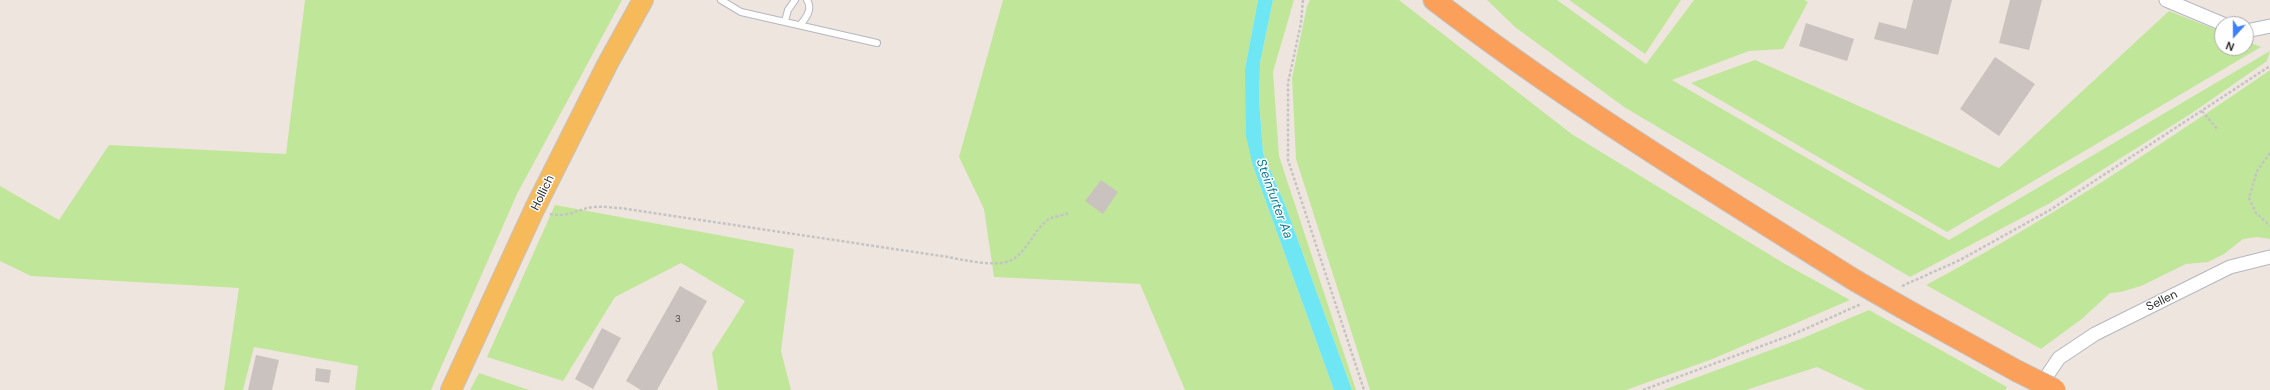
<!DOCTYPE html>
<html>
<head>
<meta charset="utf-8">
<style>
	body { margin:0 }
	#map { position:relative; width:2270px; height:390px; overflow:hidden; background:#efe5df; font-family:"DM Sans",sans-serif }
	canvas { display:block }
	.north { position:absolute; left:2214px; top:16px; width:40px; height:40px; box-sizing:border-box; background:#fff; border:1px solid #ababab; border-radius:50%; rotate:201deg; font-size:11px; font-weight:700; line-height:16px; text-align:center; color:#2d2d2d }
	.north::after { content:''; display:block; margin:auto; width:14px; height:18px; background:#3b7fff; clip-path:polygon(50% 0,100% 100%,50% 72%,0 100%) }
</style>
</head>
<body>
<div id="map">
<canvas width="2270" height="390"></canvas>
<div class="north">N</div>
</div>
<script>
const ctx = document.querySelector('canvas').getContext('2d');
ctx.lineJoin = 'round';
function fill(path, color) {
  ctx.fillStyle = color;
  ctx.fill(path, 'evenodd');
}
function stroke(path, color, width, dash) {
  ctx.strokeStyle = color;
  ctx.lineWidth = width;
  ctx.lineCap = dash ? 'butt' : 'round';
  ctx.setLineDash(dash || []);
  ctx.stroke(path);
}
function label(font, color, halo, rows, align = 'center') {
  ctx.font = font + ' "DM Sans",sans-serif';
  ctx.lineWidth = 3;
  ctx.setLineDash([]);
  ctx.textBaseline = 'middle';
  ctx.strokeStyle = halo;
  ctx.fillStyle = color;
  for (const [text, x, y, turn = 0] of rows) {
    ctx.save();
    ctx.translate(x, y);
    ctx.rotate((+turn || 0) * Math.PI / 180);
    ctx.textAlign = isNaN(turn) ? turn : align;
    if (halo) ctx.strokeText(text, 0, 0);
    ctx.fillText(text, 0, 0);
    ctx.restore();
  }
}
fill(new Path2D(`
	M305 0H622L517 194 431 390H355L358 366 254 347 243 390H224L239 288 31 276 0 261V186L59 220 109 145 286 154Z
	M1003 0H1258L1245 69 1253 166 1334 390H1185L1140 284 994 277 984 209 959 157Z
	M1273 0H1294L1273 72 1279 156 1356 390H1352L1286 207 1263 153 1259 99 1260 63Z
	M1310 0H1399L1573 135 1785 264 1850 300 1710 360 1626 390H1370L1296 159 1292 78 1307 6Z
	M1487 0H1557L1646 64 1694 0H1804L1808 2 1783 49 1749 51 1672 80 1949 240 2270 51 2267 61 2192 113 2050 203 1910 277 1624 107 1515 27Z
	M1569 0H1681L1645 54Z
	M2169 11 2222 32V48H2246V41L2261 47 1947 232 1691 83 1755 60 1999 168Z
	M2270 70V239L2257 237 2243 239 2224 254 2208 262 2186 264 2141 286 2121 292 2110 293 2083 318 2041 349 1926 285C2046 221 2158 147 2270 70Z
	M555 205 794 249 781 351 791 390H718L712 353 745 301 681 263 615 297 563 381 487 357Z
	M1869 310 2007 387 2005 390H1866L1817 367 1746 390H1663L1803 338Z
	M479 373 529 390H470Z`), '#c0e799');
fill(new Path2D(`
	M1258 0H1273L1260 63 1259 99 1263 153 1286 207 1352 390H1334L1253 166 1246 136 1245 69Z`), '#6ee6f4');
fill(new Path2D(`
	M1913 0H1952L1938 55 1874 39 1879 22 1906 29Z
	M2010 0H2042L2029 50 1999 43Z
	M1806 23 1854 39 1847 61 1799 46Z
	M1995 57 2035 84 1999 136 1960 109Z
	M1101 180 1118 192 1103 214 1085 201Z
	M680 286 707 301 657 390H641L626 381Z
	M602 328 621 338 593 389 575 379Z
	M256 355 279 360 272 390H248Z
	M316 368 331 370 329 383 315 381Z`), '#cac2be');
const service = new Path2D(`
	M721 0 741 12 877 43
	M785 21 788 10 795 0
	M800 25C806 18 813 9 807 0`);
const minor = new Path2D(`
	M2166 0 2223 24
	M2246 31 2270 26
	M2038 389 2059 358 2095 334 2230 267 2270 257`);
const primary = new Path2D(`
	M451 390 535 208 608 63 643 0`);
const trunk = new Path2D(`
	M1434 0C1568 103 1713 191 1856 281
	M1903 308 2017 371`);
stroke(service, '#b3b7c1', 8);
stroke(minor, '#b3b7c1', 15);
stroke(primary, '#c4c4c4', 22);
stroke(trunk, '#c4c4c4', 23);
stroke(new Path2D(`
	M1303 0 1301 23 1288 83V160L1364 390
	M2202 111 2218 130
	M2270 153 2257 171 2249 198 2256 213 2270 226
	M550 214C571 218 578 208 595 207 603 206 612 208 620 208L948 257C963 260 995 267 1009 261 1026 255 1033 230 1049 219 1055 216 1064 215 1070 213
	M1902 286 1960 260 2050 210 2270 66
	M1643 390 1794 334 1861 304`), '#c4c4c4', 2.5, [3, 2]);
stroke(service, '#fff', 6);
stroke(minor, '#fff', 13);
stroke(primary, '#f7ba5b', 20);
stroke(trunk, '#fba05a', 21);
const trunkBridge = new Path2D(`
	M1856 281 1903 308
	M2017 371 2055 390`);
stroke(trunkBridge, '#c4c4c4', 23, []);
stroke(trunkBridge, '#fba05a', 21);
label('10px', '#545251', null, [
	["3",678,319]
]);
label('12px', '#2d2d2d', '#fff', [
	["Hollich",543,193,-64],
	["Sellen",2162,301,-26]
]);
label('italic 13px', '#097d96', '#fff', [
	["Steinfurter Aa",1274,199,70]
]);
</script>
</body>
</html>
